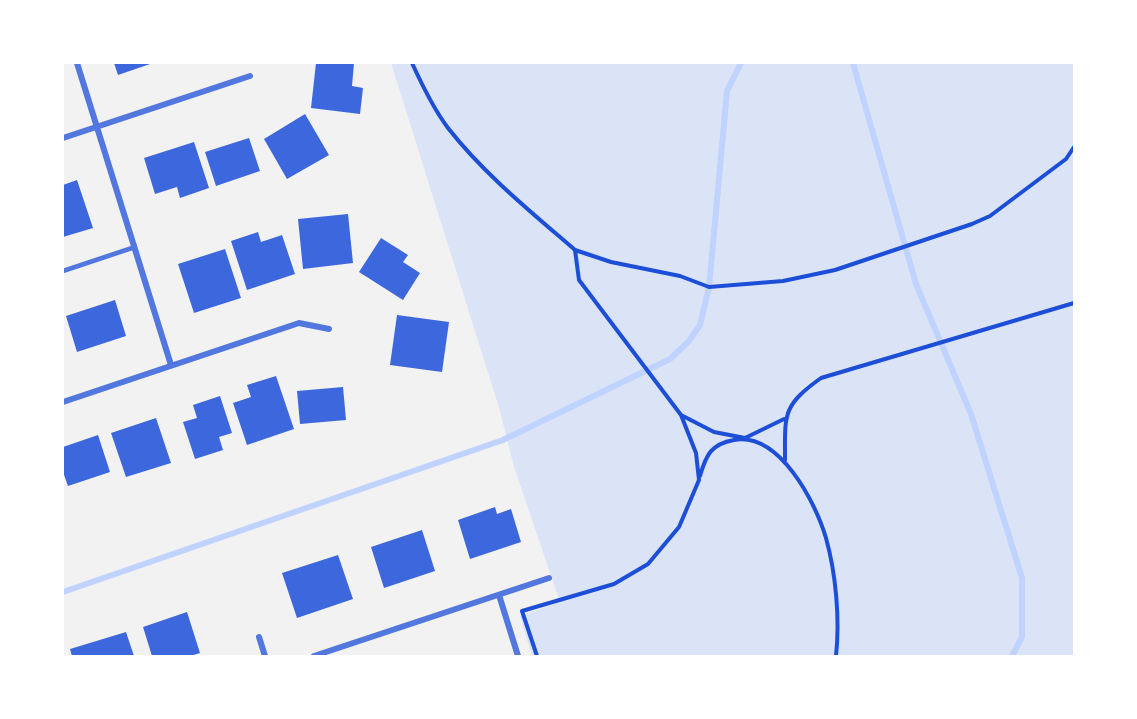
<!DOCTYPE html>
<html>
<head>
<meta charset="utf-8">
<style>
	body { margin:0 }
	#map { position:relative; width:1137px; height:719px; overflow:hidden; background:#f2f2f2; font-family:"IBM Plex Sans",sans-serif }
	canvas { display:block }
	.frame { position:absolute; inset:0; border:64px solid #fff; pointer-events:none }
</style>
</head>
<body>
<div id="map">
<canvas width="1137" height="719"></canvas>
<div class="frame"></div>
</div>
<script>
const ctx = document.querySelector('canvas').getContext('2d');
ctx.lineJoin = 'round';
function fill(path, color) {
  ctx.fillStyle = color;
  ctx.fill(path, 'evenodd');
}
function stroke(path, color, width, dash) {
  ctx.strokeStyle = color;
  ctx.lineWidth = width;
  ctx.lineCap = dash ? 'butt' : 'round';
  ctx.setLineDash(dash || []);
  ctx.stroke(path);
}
fill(new Path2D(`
	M391 63H1074V656H532L520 616 560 602 514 467 500 411Z`), '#dbe4f7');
stroke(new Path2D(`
	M853 63 916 284 971 414 1022 578V637L1012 656
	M63 592 503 440 670 359 689 341 700 325 709 287 727 91 741 63`), '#bfd3fe', 6);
fill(new Path2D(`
	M114 63H153L118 75Z
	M316 63H354L352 86 363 88 360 114 311 108Z
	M305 114 329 155 287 179 264 139Z
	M249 138 260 171 216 186 205 152Z
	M194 142 209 188 180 198 177 187 155 194 144 158Z
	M77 180 93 228 63 237V185Z
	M348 214 353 263 303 269 298 219Z
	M258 232 261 242 282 235 295 274 247 290 231 241Z
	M381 238 408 255 403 262 420 273 403 300 359 272Z
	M225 249 241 298 194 313 178 264Z
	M115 300 126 336 77 352 66 316Z
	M397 315 449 322 442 372 390 365Z
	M276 376 294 429 247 445 233 403 251 397 247 385Z
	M343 387 346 420 300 424 297 391Z
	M220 396 232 433 219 437 223 450 195 459 183 422 197 418 193 405Z
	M156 418 171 463 126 477 111 433Z
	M98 435 110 472 68 486 63 472V447Z
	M495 507 497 514 511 509 521 542 470 559 458 520Z
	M422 530 435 571 384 588 371 547Z
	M338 555 353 599 297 618 282 573Z
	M187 612 200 653 190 656H152L143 627Z
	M126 632 134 656H72L70 649Z`), '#3d67dc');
stroke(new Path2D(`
	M412 63C422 85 433 108 448 128 484 174 531 212 575 250L579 280 681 415 696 453 699 480 679 527 648 564 614 584 522 611 537 656
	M575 250 611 262 680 276 709 287 783 281 835 270 972 224 990 216 1066 159 1074 147
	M681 415 714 432 745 438 784 419
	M785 460C785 414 782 406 821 378L1074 303
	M700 476C706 455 711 444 734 440 779 432 815 501 826 538 836 574 840 619 836 656`), '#1d4ed8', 4);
stroke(new Path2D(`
	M63 271 135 247`), '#5277de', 4.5);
stroke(new Path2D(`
	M77 63 171 365
	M63 138 250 76
	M63 402 299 323 329 329
	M499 595 518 656
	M259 637 265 656
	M314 656 549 578`), '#5277de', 6);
</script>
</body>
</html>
